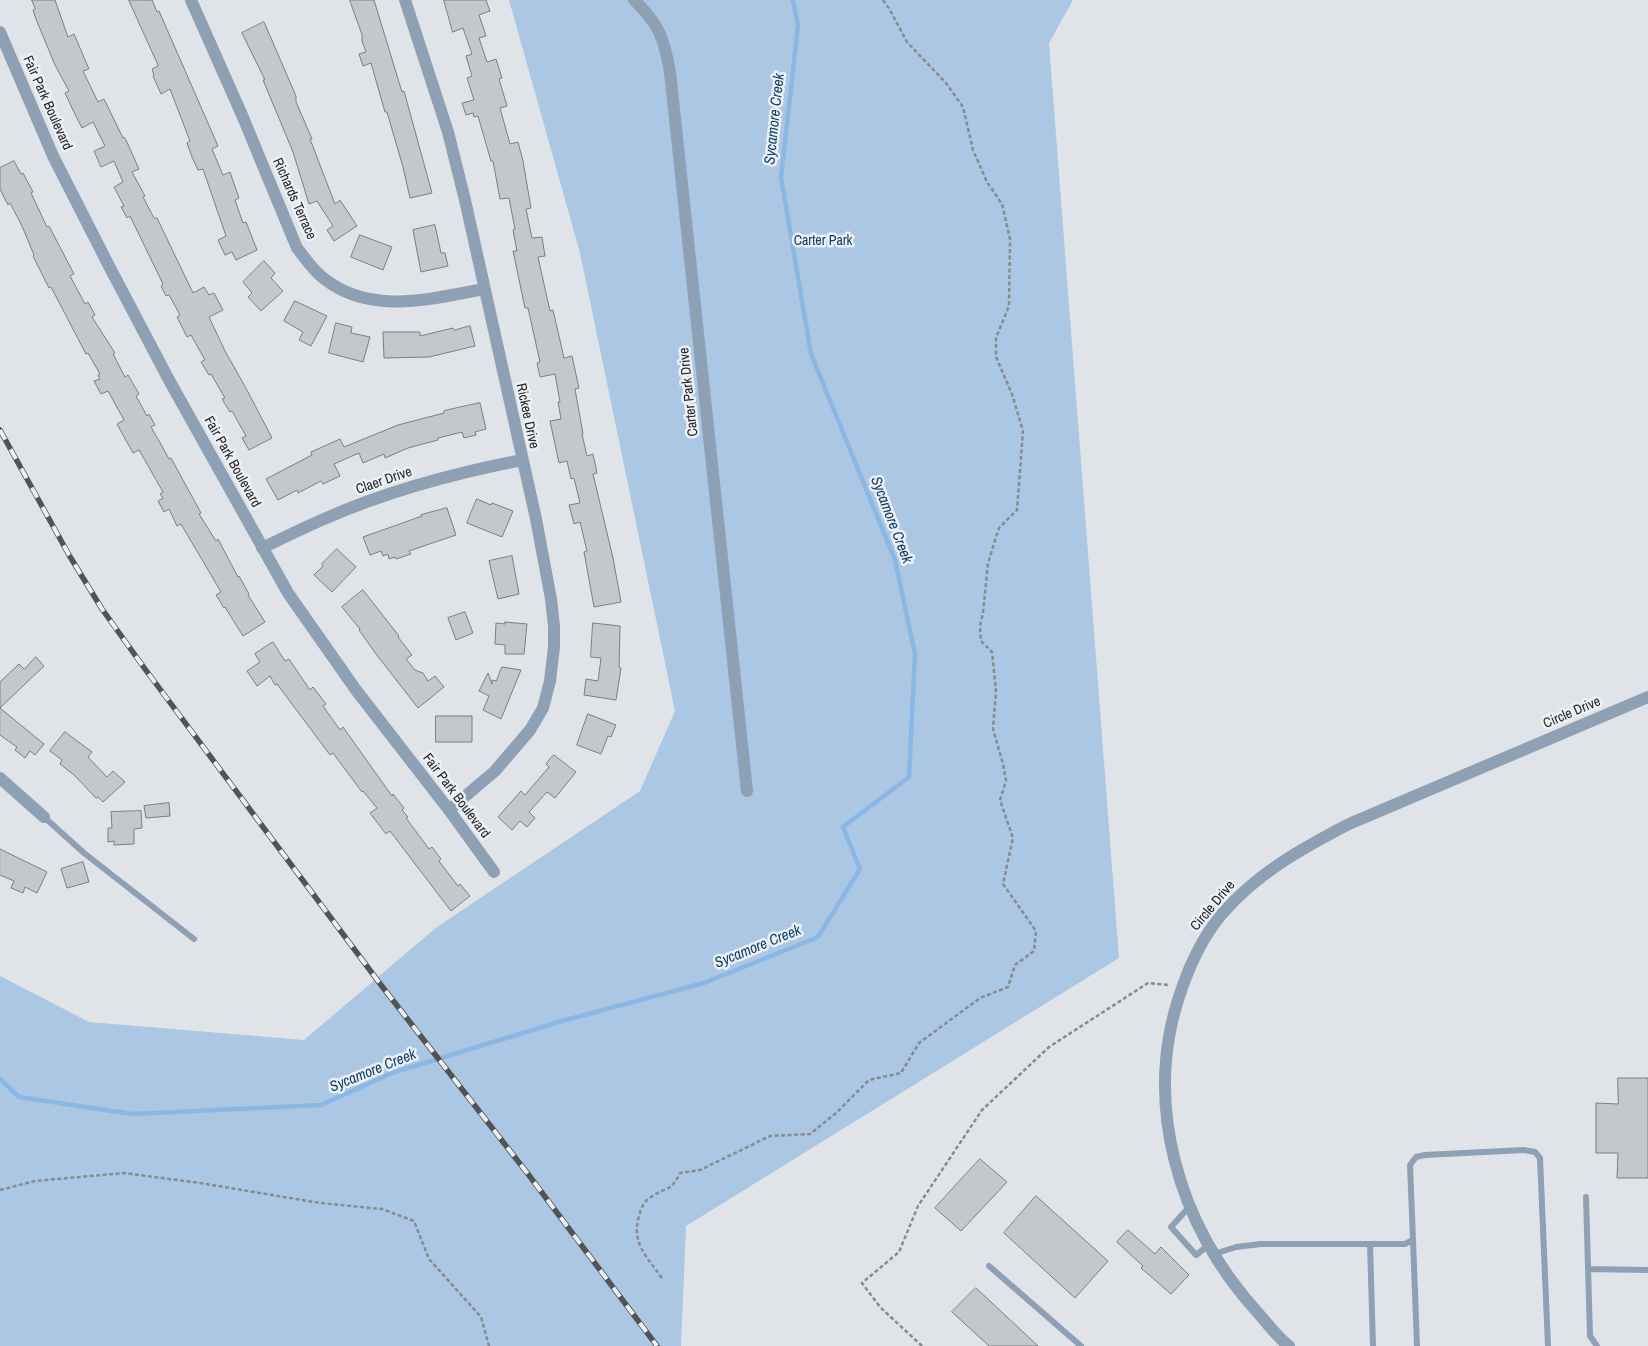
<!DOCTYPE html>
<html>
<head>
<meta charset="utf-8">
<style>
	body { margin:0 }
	canvas { display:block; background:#e0e4e8 }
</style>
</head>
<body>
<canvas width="1648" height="1346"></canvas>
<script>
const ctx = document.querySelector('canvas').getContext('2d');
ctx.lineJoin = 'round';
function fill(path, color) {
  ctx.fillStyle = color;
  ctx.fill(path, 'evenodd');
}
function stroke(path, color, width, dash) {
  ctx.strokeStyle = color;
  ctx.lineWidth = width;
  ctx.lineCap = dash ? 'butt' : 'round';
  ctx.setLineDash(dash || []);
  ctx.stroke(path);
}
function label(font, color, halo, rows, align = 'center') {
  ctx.font = font + ' "Archivo Narrow",sans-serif';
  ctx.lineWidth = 5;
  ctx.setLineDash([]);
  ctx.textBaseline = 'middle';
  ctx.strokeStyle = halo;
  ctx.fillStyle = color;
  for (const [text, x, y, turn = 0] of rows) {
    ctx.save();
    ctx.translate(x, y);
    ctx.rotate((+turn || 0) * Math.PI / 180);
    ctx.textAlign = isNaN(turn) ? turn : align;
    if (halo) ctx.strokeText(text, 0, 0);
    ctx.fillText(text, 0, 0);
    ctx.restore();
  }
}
fill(new Path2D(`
	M509 0H1073L1049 43 1119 958 686 1226 681 1346H0V976L89 1022 304 1040 437 927 640 791 675 711 580 253Z`), '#abc7e4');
stroke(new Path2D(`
	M0 1079 19 1097 132 1114 321 1105 392 1073 562 1021 704 983 818 937 860 869 843 827 909 777 915 654 895 560 811 354 781 177 798 25 793 0`), '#8bb7e4', 4.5);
const building = new Path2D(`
	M32 0H55L68 37 74 34 89 69 83 71 98 102 104 99 123 138 124 137 126 140 139 169 132 172 145 196 143 197 154 218H157L193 293 204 287 209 295 214 293 223 310 209 317 225 351 247 390 272 438 249 450 242 438 246 436 232 411 230 412 222 399 225 398 211 374 209 375 201 362 205 360 191 335 187 337 177 317 180 315 169 295 166 296 161 286 163 284 130 216 127 218 121 207 124 206 114 187 123 182 114 161 101 167 94 151 105 146 93 122 82 128 72 108 65 93 69 91 55 65 36 19 33 10 35 9Z
	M129 0H152L157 12 159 11 218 146 212 149 223 175 230 172 239 198 235 200 243 223 246 222 257 250 236 260 232 252 225 255 218 240 226 236 203 169 198 170 192 157 187 143 190 141 170 89 161 94 153 76 154 75 152 69 158 66Z
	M350 0H374L402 92 404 91 432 193 410 198 403 167 387 112H385L371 63 363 66 359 54 366 52 362 41V35Z
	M444 0H486L490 11 479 15 486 36 479 38 487 62 496 59 502 78 499 79 507 106 500 108 510 144 518 142 523 161 531 208 526 209 532 238 542 237 545 256 538 257 550 311 553 310 564 358 572 356 579 388 575 389 583 434H582L587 456 593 454 597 473 593 474 613 558 621 602 594 607 584 552 587 551 580 522 574 524 569 505 580 503 574 478 571 479 567 461 559 463 550 421 561 419 558 402H560L555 374 540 377 537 363 540 362 528 308H525L513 251H517L513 230 515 229 509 198 500 199 493 161H491L478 116 474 117 473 113 466 115 462 103 474 100 467 78 472 76 466 56 472 54 463 28 453 32Z
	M264 22 296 96V102L312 139H310L335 204 340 200 357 226 334 241 327 230 333 226 317 201 309 204 293 152 263 80H265L242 33Z
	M14 161 21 174 23 173 33 192 31 193 47 227 49 226 74 274 70 276 85 304 88 302 95 315 92 317 115 353 113 354 125 377 128 375 139 394 136 396 147 416 149 414 155 425 151 427 158 439 169 459 171 458 201 513 199 514 216 541 218 539 238 577 239 576 249 594 248 595 265 622 243 636 225 607 224 608 216 595 221 592 181 524 177 526 169 509 164 512 158 501 163 498 160 494 163 492 139 450 133 453 117 424 124 420 108 391 101 394 94 381 100 379 98 375 100 374 88 353 86 354 51 287 49 288 33 256 34 255 22 226 10 203 8 205 0 189V168Z
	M435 225 441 253H445L448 266 421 272 413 230Z
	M360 235 392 247 383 270 351 257Z
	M264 261 275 273 271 278 283 291 261 311 248 297 252 293 243 282Z
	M295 301 327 316 311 346 299 340 303 332 284 321Z
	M336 323 352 327 351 333 370 337 363 362 329 353Z
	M470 326 475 346 429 357 384 358 383 332H420V336L453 328 454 330Z
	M480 403 486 429 475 432 476 435 464 438 462 432 438 438V440L408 448 385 458 384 454 363 463 359 453 334 464 340 476 323 484 321 481 298 493 297 490 278 500 266 479 312 455 311 452 340 439 344 447 398 425 444 413V411Z
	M477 499 491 505 492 503 513 511 502 537 467 523Z
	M447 508 456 535 409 551 411 554 396 559 395 557 389 559 388 554 383 556 381 551 370 555 363 537 422 516 421 515Z
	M337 549 356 567 332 592 314 575 323 566 322 564Z
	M512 556 519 594 498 599 489 561Z
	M363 590 399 636 398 637 412 655 406 659 415 670 423 673 428 681 435 676 444 687 418 708 376 654 359 630 360 629 342 607Z
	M465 612 473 633 456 640 448 618Z
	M505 622 527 624 524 654H505V645L495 644 496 623 505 624Z
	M593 623 620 626 619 667 621 668 616 700 584 695 586 679 598 681 601 658 591 657Z
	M273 642 285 661 289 659 310 690 313 687 326 704 323 706 340 730 343 727 392 796 393 794 404 808 402 810 408 817 406 818 429 849 432 847 441 859 439 861 458 886 460 884 470 896 451 911 390 831 386 834 370 813 377 808 363 791 362 792 333 753 330 755 277 684 275 685 270 676 257 686 247 671 260 662 255 654Z
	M36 657 44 666 0 708V682L19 664 24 669Z
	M502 667 521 670 501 719 483 710 489 696 479 691 488 673 492 684V680L496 681Z
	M0 708 44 744 35 755 30 751 25 758 15 750 17 747 0 735Z
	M588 714 616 725 611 737 608 736 601 754 577 745Z
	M436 716H472V742H436Z
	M65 732 92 752 88 757 107 777 113 771 125 782 103 802 98 797 96 798 74 775 60 764 62 760 50 751Z
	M554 755 576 772 555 798 547 792 529 812 535 818 527 827 520 821 512 830 498 817 521 791 525 795 549 767 546 764Z
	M169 803 170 816 146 818 144 806Z
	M141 811 142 828 134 829V844L114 845V841L108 842V828H112L111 812Z
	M0 849 47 872 37 893 25 887 23 893 11 888 14 881 0 875Z
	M83 862 89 882 67 888 61 869Z
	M1618 1078H1648V1178H1617L1618 1153H1596V1103L1618 1104Z
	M980 1159 1007 1182 961 1231 935 1208Z
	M1036 1196 1108 1261 1075 1298 1004 1233Z
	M1128 1230 1155 1254 1161 1247 1189 1275 1171 1294 1141 1268 1143 1266 1117 1242Z
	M976 1288 1038 1346H989L952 1312Z`);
fill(building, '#c4c7cb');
stroke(building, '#7b7e82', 1);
stroke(new Path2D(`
	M0 1190 35 1181 124 1173 200 1183 320 1203 382 1209 414 1221 429 1259 481 1317 489 1346
	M662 1278C647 1257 631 1243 639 1216 641 1208 644 1201 651 1197 667 1186 670 1193 680 1173L700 1170 770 1136 810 1134 835 1114 869 1080 901 1073 919 1043 980 998 1008 987 1015 965 1034 951 1036 931 1003 884 1013 838 1000 800 1006 781 1003 764 993 729 996 691 992 652 981 641 980 626 983 613 988 563 999 528 1017 510 1023 431 1012 394 996 357V338L1009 306 1010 239 1002 204 987 182 973 150 963 107 946 83 907 42 890 10 883 0
	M922 1346 880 1307 862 1283 899 1252 918 1206 982 1110 1049 1047 1148 983 1169 985`), '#888b8e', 2.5, [4, 2.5]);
stroke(new Path2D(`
	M44 817 84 853 194 939
	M1586 1197 1590 1336 1597 1346
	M1190 1206 1171 1227 1196 1255 1209 1245
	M1413 1240 1417 1346
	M1370 1244 1373 1346
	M1214 1254 1236 1247 1261 1244H1405L1413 1240 1410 1165 1416 1157 1425 1155 1524 1150 1535 1152 1540 1158 1548 1346
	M989 1266 1081 1346
	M1588 1269 1648 1270`), '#8da0b4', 6);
stroke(new Path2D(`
	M191 0 242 115 297 248C305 258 312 269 322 277 369 316 430 299 484 289
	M405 0 448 132 465 200 536 519 551 599 554 626V647L550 681 543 708 530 730 495 771 449 810
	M634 0C659 24 664 38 670 72L747 791
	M0 32 53 156 109 266 169 380 288 593 356 690 449 810 494 872
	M262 548C283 538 303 528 324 519 387 491 455 473 522 460
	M0 778 44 817
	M1289 1346C1277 1337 1268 1324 1258 1313 1178 1225 1141 1102 1182 988 1191 962 1203 937 1221 915 1257 873 1301 849 1349 824L1648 697`), '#8da0b4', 12);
const rail = new Path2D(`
	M0 430 69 555 102 609 145 669 381 985 528 1174 657 1346`);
stroke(rail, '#515355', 5.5);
stroke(rail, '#edf1f5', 4, [11]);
label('14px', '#242527', '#edf1f5', [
	["Fair Park Boulevard",47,103,66],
	["Richards Terrace",294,199,66],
	["Carter Park Drive",689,392,-96],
	["Rickee Drive",527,416,78],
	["Fair Park Boulevard",232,462,61],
	["Claer Drive",384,481,-19],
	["Circle Drive",1572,713,-23],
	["Fair Park Boulevard",456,796,53],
	["Circle Drive",1213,906,-50]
]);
label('14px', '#0d3d67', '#edf1f5', [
	["Carter Park",823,241]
]);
label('italic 15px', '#10406a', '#edf1f5', [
	["Sycamore Creek",775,119,-84],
	["Sycamore Creek",891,520,69],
	["Sycamore Creek",758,947,-22],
	["Sycamore Creek",373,1071,-22]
]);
</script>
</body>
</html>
